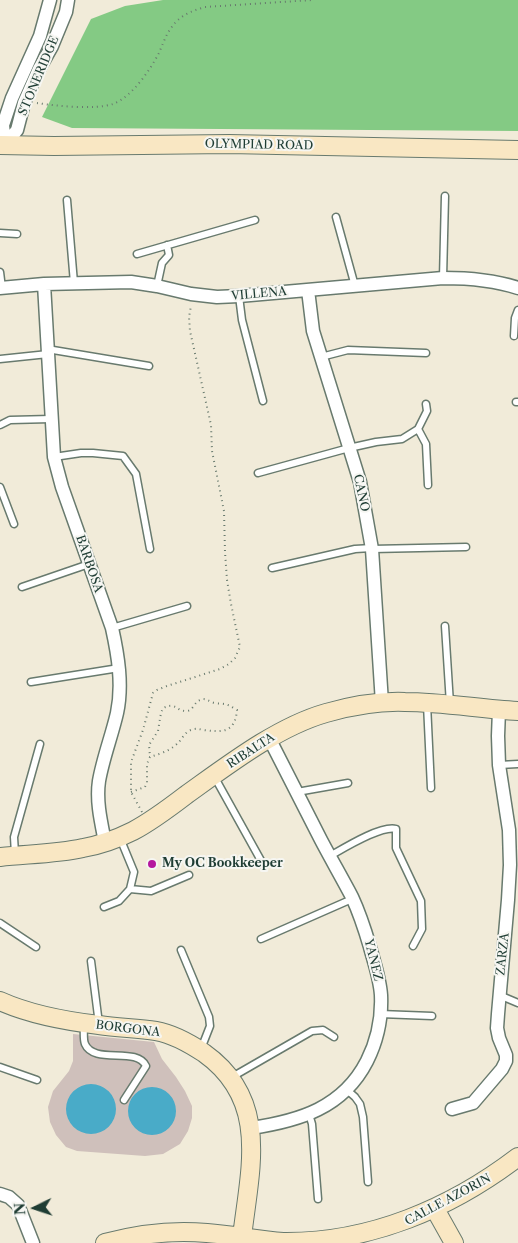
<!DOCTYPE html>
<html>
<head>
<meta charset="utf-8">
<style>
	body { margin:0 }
	#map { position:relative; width:518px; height:1243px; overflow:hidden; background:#f1ebd9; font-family:"Libre Caslon Text",serif }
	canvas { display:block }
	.north { position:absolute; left:10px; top:1183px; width:50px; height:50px; -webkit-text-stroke:4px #f6f6f2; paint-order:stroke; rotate:266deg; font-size:14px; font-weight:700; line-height:20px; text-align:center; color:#1f3d34 }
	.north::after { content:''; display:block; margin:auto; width:18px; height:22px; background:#1f3d34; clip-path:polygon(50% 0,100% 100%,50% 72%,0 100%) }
</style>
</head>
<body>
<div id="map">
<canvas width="518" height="1243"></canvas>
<div class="north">N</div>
</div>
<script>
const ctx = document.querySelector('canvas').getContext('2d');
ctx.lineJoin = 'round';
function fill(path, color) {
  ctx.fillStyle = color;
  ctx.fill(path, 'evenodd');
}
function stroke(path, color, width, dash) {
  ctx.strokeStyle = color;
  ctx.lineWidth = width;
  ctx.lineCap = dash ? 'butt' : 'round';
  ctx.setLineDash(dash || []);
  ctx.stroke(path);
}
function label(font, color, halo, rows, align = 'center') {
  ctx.font = font + ' "Libre Caslon Text",serif';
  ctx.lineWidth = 4;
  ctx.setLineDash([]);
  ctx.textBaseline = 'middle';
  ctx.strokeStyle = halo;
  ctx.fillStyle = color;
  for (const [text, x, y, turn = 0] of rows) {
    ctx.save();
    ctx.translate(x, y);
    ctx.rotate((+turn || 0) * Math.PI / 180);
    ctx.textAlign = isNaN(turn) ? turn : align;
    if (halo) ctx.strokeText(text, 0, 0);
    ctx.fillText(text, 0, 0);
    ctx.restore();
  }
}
fill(new Path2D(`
	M73 1034 154 1042 162 1059 176 1077 185 1091 192 1106V1118L188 1131 180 1144 163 1154 145 1156 77 1151 66 1147 56 1135 50 1122 48 1107 53 1091 69 1071 73 1061Z`), '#cfc0bb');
fill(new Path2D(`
	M163 0H518V131L72 128 42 117 91 19 125 6Z`), '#84ca84');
fill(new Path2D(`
	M66 1109a25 25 0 1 1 50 0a25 25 0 1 1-50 0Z
	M128 1111a24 24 0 1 1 48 0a24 24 0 1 1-48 0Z`), '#49abc8');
const lane = new Path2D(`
	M67 200 74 283
	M336 217 355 286
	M0 233 17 234
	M137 254 255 220
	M0 272 2 288
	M443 278 445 196
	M157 286 162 263 169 255 167 245
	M239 296 242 320 263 401
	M514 336 515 318 518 310
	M47 349 149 366
	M321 357 348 350 426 353
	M0 359 48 354
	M516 402H518
	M426 404 427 411 418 429 426 444 428 485
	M0 425 10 420 51 419
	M54 457 81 453H93L123 456 136 474 150 549
	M258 473 349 448 376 442 402 439 418 429
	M0 487 14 524
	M372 549 466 547
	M272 568 355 549 372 548
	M22 587 89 564
	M445 626 450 704
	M112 628 187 606
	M31 682 119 668
	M427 704 431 788
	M499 765 518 764
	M214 776 264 866
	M297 792 348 783
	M120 838 134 872 130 889
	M15 854 14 837 40 744
	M330 856C344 848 381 825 396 829V848L421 901 422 929 413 946
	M104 907 119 901 130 889 151 891 189 875
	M0 923 36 947
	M261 939 352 899
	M181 950 209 1017 210 1026 201 1049
	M91 961 99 1024
	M499 995 518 1003
	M380 1014 432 1016
	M84 1025C84 1031 83 1039 85 1044 94 1065 137 1046 146 1066L124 1100
	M0 1067 37 1080
	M232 1077 312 1031 323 1030 334 1037
	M347 1090 355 1097 360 1104 363 1117 368 1182
	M309 1114 312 1124 318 1199`);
const street = new Path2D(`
	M5 145 17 130 24 103 39 69 52 46 66 12 68 0
	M5 145 3 125 12 98 40 36 50 0
	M44 284 54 457 62 487 112 628C118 655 123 685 117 713 112 735 103 758 99 781 96 801 101 822 105 842
	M0 288 44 284 131 282 157 286 191 294 217 297 239 296 443 278C469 278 494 280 518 288
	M308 290 313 331 360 482 372 549 382 703
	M452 1109 473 1103 502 1069 506 1061V1055L499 1038 497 1028 498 1014 508 900 510 865 509 830 499 765 498 736 499 710
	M251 1128C299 1121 343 1108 367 1061 377 1041 382 1017 381 995 380 979 374 962 370 947 365 930 359 912 352 897 342 878 331 859 321 840 304 806 286 772 269 738
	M0 1194 9 1197 18 1205 33 1243`);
const secondary = new Path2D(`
	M0 145 54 146 229 144 518 150
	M0 857C27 854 56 854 83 848 100 845 117 839 133 831 152 821 169 808 186 795 228 765 277 727 326 713 351 706 379 701 405 702 443 702 480 709 518 711
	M0 1001C31 1015 65 1021 99 1025 118 1028 137 1028 156 1031 173 1034 189 1043 204 1053 270 1100 250 1168 242 1237
	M435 1209 454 1243
	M105 1243C138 1234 174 1230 207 1233 233 1235 258 1240 283 1242 370 1243 451 1208 518 1157`);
stroke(lane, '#687a6e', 9);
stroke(street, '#687a6e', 15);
stroke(secondary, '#687a6e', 20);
stroke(new Path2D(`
	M37 103C56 106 95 110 113 104 132 97 150 70 159 53 164 41 168 29 178 20 186 13 195 10 205 7L312 0
	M131 792 145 787 147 783V764L150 757C159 754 170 751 178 743 182 739 185 732 191 730 196 728 199 729 203 730 221 732 235 734 237 710 235 709 232 707 230 706 225 703 220 704 215 703 209 702 205 697 200 700 194 702 193 712 185 711 175 710 176 702 163 708L161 713 158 731 149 745 150 757
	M142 812 131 792V762L143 730 153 693 157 690 167 686 220 669 229 664 235 658 240 647 231 604 227 580 225 552 224 511 212 451 211 425 190 331 189 317 191 306`), '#687a6e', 2, [1, 4]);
stroke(lane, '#fff', 6);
stroke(street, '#fff', 12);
stroke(secondary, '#f9e7c3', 18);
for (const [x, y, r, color] of [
	[152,864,5,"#b5179e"]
]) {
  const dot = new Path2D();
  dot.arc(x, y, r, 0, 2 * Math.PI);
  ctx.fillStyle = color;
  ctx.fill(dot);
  stroke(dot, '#f6f6f2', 2);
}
label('12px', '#1f3d34', '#f6f6f2', [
	["STONERIDGE",39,76,-67],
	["OLYMPIAD ROAD",259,145,1],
	["VILLENA",259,294,-5],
	["CANO",361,493,78],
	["BARBOSA",89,564,71],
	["RIBALTA",251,751,-33],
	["ZARZA",503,954,-84],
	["YANEZ",373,960,76],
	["BORGONA",128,1029,7],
	["CALLE AZORIN",448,1200,-28]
]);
label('bold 12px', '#1f3d34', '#f6f6f2', [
	["My OC Bookkeeper",162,864]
], 'left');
</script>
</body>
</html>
